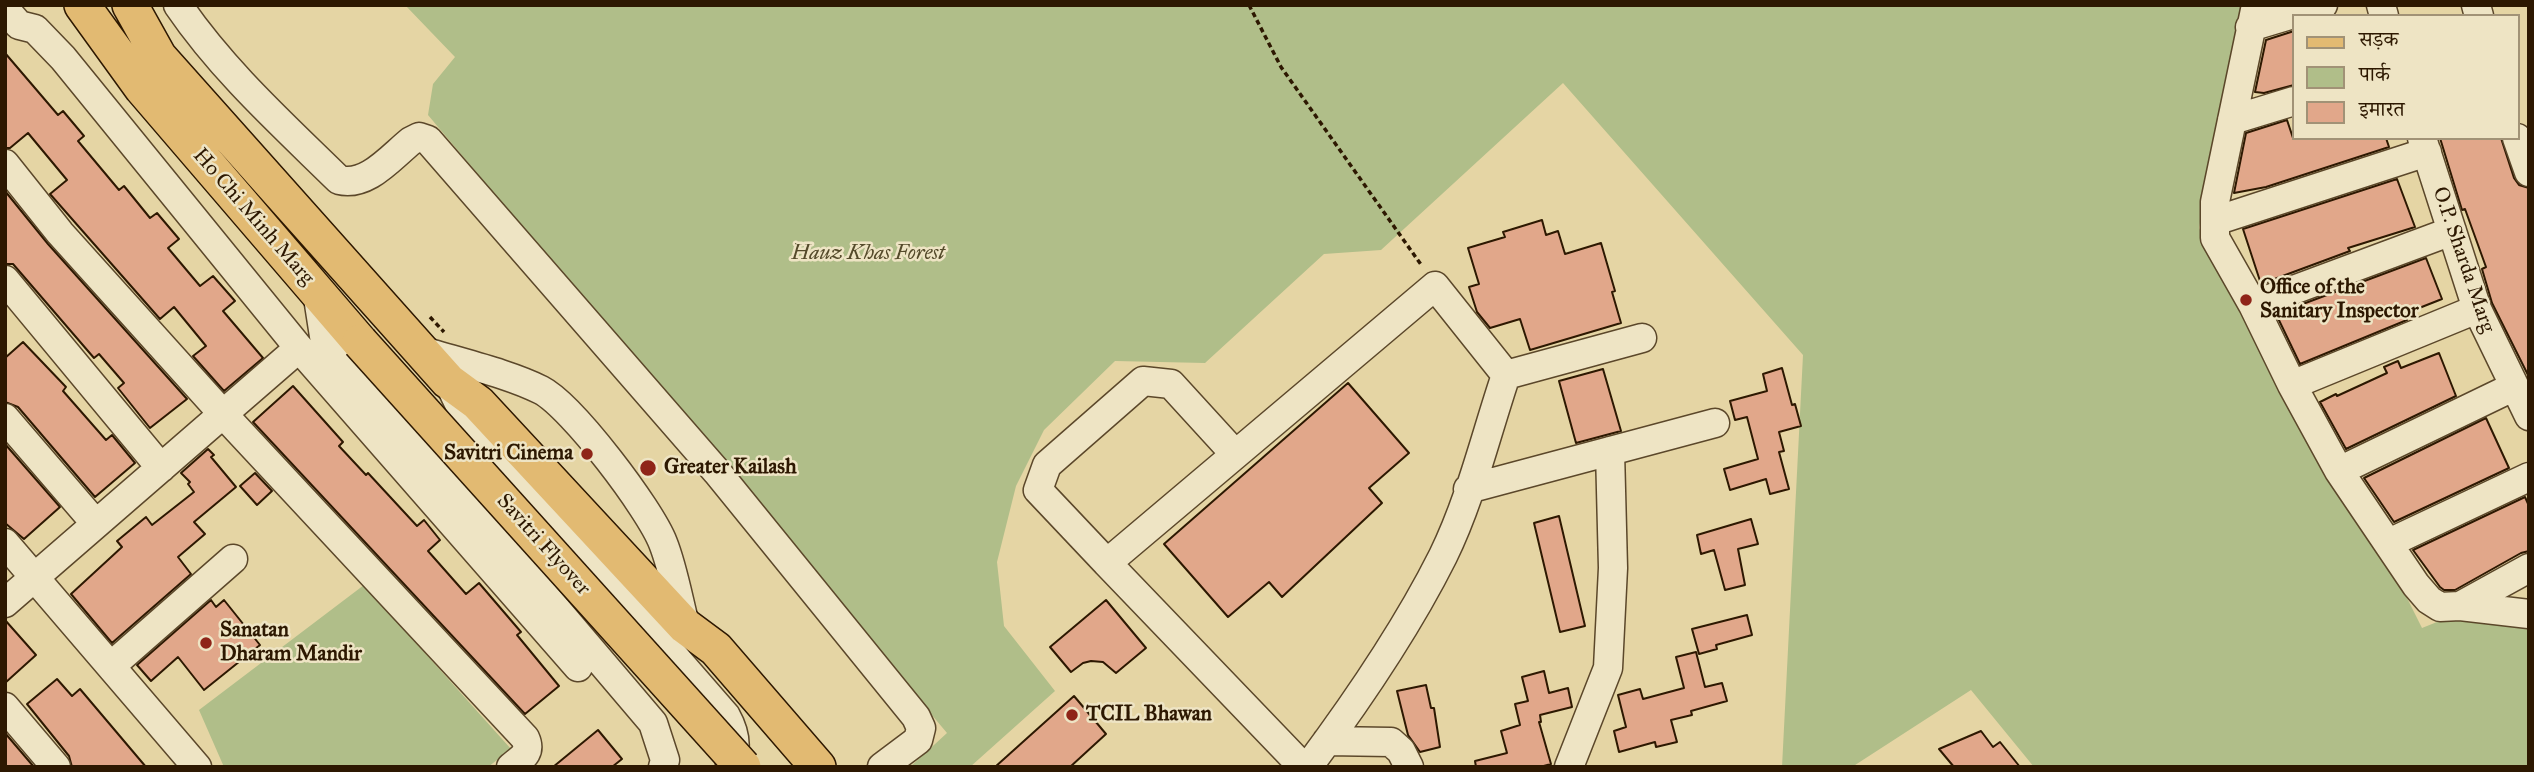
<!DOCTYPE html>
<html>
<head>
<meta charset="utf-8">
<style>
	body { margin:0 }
	#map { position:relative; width:2534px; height:772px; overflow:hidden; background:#e5d5a4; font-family:"IM FELL Great Primer","Noto Serif Devanagari",serif }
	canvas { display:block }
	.frame { position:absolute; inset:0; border:7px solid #2d1801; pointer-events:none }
	.legend { position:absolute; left:2292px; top:14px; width:228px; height:126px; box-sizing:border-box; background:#eee4c4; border:2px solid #a19276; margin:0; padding:9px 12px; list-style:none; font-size:21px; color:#2d1801 }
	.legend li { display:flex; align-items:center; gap:14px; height:35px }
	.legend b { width:35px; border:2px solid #a19276 }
</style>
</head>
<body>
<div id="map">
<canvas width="2534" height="772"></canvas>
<div class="frame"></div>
<ul class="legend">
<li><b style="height:9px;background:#e2ba72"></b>सड़क</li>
<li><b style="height:19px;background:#b0be89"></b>पार्क</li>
<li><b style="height:19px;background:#e1a78a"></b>इमारत</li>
</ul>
</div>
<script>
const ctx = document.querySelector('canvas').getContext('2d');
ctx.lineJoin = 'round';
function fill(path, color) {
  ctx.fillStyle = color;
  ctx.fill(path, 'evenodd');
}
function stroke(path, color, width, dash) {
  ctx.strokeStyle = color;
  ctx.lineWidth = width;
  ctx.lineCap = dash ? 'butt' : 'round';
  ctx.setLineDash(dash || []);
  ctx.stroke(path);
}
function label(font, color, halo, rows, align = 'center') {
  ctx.font = font + ' "IM FELL Great Primer",serif';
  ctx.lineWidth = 5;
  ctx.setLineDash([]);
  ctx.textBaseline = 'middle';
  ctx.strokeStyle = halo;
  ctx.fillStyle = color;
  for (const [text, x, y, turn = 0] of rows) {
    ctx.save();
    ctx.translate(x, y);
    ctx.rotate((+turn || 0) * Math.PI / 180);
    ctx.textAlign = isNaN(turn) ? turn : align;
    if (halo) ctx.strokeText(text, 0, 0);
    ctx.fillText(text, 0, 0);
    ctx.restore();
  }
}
fill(new Path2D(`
	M405 5H2241L2199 228 2288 406 2393 570 2422 628 2462 612 2529 628V767H2034L1971 690 1852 767H1782L1803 355 1563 83 1381 250 1324 254 1205 363 1115 361 1044 430 1016 486 997 562 1004 626 1055 691 970 767H910L947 733 428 115 433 84 455 57Z
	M364 585 511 749 488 767H224L199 710Z`), '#b0be89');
const building = new Path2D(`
	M2294 31V85L2264 93 2255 92 2266 40Z
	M5 53 58 115 63 111 84 136 78 141 119 190 124 186 150 218 157 213 179 239 168 248 200 286 213 276 235 301 223 311 263 358 224 391 193 356 206 346 174 307 160 319 50 194 67 180 28 133 10 148H5Z
	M2287 120 2293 138H2386L2389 147 2266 187 2234 193 2246 133Z
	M2440 138H2501L2514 178 2519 185 2529 188V377L2492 303 2482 269 2486 267 2465 209 2462 210Z
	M2397 179 2415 227 2348 248 2350 251 2261 284 2243 229Z
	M5 191 48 244 187 399 150 428 118 388 124 383 99 354 94 358 13 264H5Z
	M1542 220 1546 235 1558 231 1565 254 1601 243 1615 291 1612 292 1621 323 1530 350 1520 319 1490 328 1477 312 1469 287 1479 284 1468 248 1505 237 1503 232Z
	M2426 258 2442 299 2404 314 2407 320 2300 364 2276 314Z
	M23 342 66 387 63 391 106 440 112 435 135 463 95 497 18 407 5 402V358Z
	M2439 353 2456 396 2346 449 2320 402 2336 394 2337 396 2387 373 2384 367 2398 361 2401 368Z
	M1782 368 1792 405 1795 404 1801 426 1779 432 1784 451 1779 452 1789 489 1770 494 1766 479 1730 490 1724 469 1758 459 1747 417 1735 420 1730 401 1767 391 1763 374Z
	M1603 369 1621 431 1576 443 1559 381Z
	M1348 383 1409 453 1369 488 1382 503 1282 597 1269 582 1228 617 1164 544Z
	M293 386 343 442 339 446 366 475 368 473 417 526 424 520 440 540 428 551 466 594 479 583 521 632 517 635 559 686 525 714 253 422Z
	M2486 418 2509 468 2394 522 2364 478Z
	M5 444 60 507 24 539 5 523Z
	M208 449 214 455 211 457 236 487 194 522 205 534 178 557 191 574 112 643 71 594 122 547 117 541 146 517 152 525 194 492 188 484 190 482 181 473Z
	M255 473 272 491 257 505 240 486Z
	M2525 497 2529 506V551L2521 553 2455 590H2444L2440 587 2413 550Z
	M1559 516 1585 626 1560 632 1534 523Z
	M1751 519 1758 544 1738 549 1745 585 1725 590 1714 550 1701 554 1697 535Z
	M211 600 216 607 224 600 260 645 204 690 178 657 151 681 137 665Z
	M1106 600 1146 648 1116 673 1103 662 1091 661 1083 663 1071 672 1050 647Z
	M1747 615 1752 635 1716 645 1717 649 1699 654 1692 629Z
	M5 620 36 655 5 683Z
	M1696 652 1705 687 1722 683 1727 701 1691 711 1692 715 1671 720 1677 742 1656 747 1655 742 1619 752 1614 731 1626 727 1618 695 1640 689 1643 699 1684 688 1676 657Z
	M1544 671 1549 693 1568 688 1572 707 1540 715 1541 722H1539L1551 764 1540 767H1476L1475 761 1507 753 1501 731 1520 725 1515 704 1528 701 1522 677Z
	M57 679 72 696 80 689 146 767H72L69 756 27 704Z
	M1426 685 1431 708H1434L1440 747 1420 752 1408 735 1397 691Z
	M1074 696 1106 734 1070 767H995Z
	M598 730 622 759 612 767H553Z
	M1981 731 1993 747 2000 742 2020 767H1954L1939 749Z
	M5 733 34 767H5Z`);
fill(building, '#e1a78a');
stroke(building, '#2d1801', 2);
const minor = new Path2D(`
	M178 5C223 71 282 124 339 180 367 187 390 158 411 141L419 137 428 140 717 472 916 717 921 728 918 740 882 767
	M2256 5 2215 202V238L2253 305 2292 385 2339 471 2416 585 2429 600 2440 607 2460 606 2529 614
	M2381 5 2384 16
	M2476 5 2479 16
	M5 9 19 25 35 29 63 58 299 348 578 667
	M2250 27 2323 5
	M2232 120 2294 101
	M2422 138 2477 309 2529 416
	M2517 138 2529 172
	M5 164 60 233 223 414 525 738C532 753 522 758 511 767
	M2215 221 2427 152
	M5 280 161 468
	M317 291 324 336 653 723 665 760 663 767
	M2253 305 2452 231
	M420 350C457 362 507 373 541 390 572 406 650 509 663 543 673 568 678 598 685 625
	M1506 375 1642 338
	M448 381 465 416 726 716C735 732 738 748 730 764
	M2292 385 2477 309
	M5 418 96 524
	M2339 471 2513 387
	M1468 489 1715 423
	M5 543 197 767
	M2389 543 2529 477
	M1107 563 1038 490 1047 465 1143 381 1171 384 1235 454
	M5 603 299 348
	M2460 606 2529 568
	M111 666 233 559
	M5 707 56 767
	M1327 741 1391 742 1401 751 1409 767
	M1303 767 1107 563 1435 286 1506 375C1486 434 1471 499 1443 556 1406 630 1358 700 1308 767
	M1569 767 1608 668 1613 568 1610 451`);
const major = new Path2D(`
	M82 5 142 88 360 342
	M130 5 159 57 448 381 478 403 685 626 716 649 818 767`);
stroke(minor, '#5b472a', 31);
stroke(major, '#2d1801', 38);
stroke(new Path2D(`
	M1249 5 1281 67 1422 266
	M430 317 444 332`), '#2d1801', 3.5, [5, 3.5]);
stroke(minor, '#eee4c4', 28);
stroke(major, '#e2ba72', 35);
const majorBridge = new Path2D(`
	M360 342 743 767`);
stroke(majorBridge, '#2d1801', 38, []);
stroke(majorBridge, '#e2ba72', 35);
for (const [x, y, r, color] of [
	[2246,300,7,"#8f2418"],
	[587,454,7,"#8f2418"],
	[648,468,9,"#8f2418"],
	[206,643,7,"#8f2418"],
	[1072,715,7,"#8f2418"]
]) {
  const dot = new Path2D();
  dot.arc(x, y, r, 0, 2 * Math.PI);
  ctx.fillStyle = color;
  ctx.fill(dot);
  stroke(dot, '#eee4c4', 2.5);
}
label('21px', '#2d1801', '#eee4c4', [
	["Ho Chi Minh Marg",253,217,49],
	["O.P. Sharda Marg",2463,260,71],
	["Savitri Flyover",543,545,48]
]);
label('italic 21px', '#544a2a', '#eee4c4', [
	["Hauz Khas Forest",868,254]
]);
label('bold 21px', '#2d1801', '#eee4c4', [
	["Office of the",2260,288],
	["Sanitary Inspector",2260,312],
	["Savitri Cinema",573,454,"right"],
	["Greater Kailash",664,468],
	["Sanatan",220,631],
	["Dharam Mandir",220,655],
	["TCIL Bhawan",1086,715]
], 'left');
</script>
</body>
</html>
